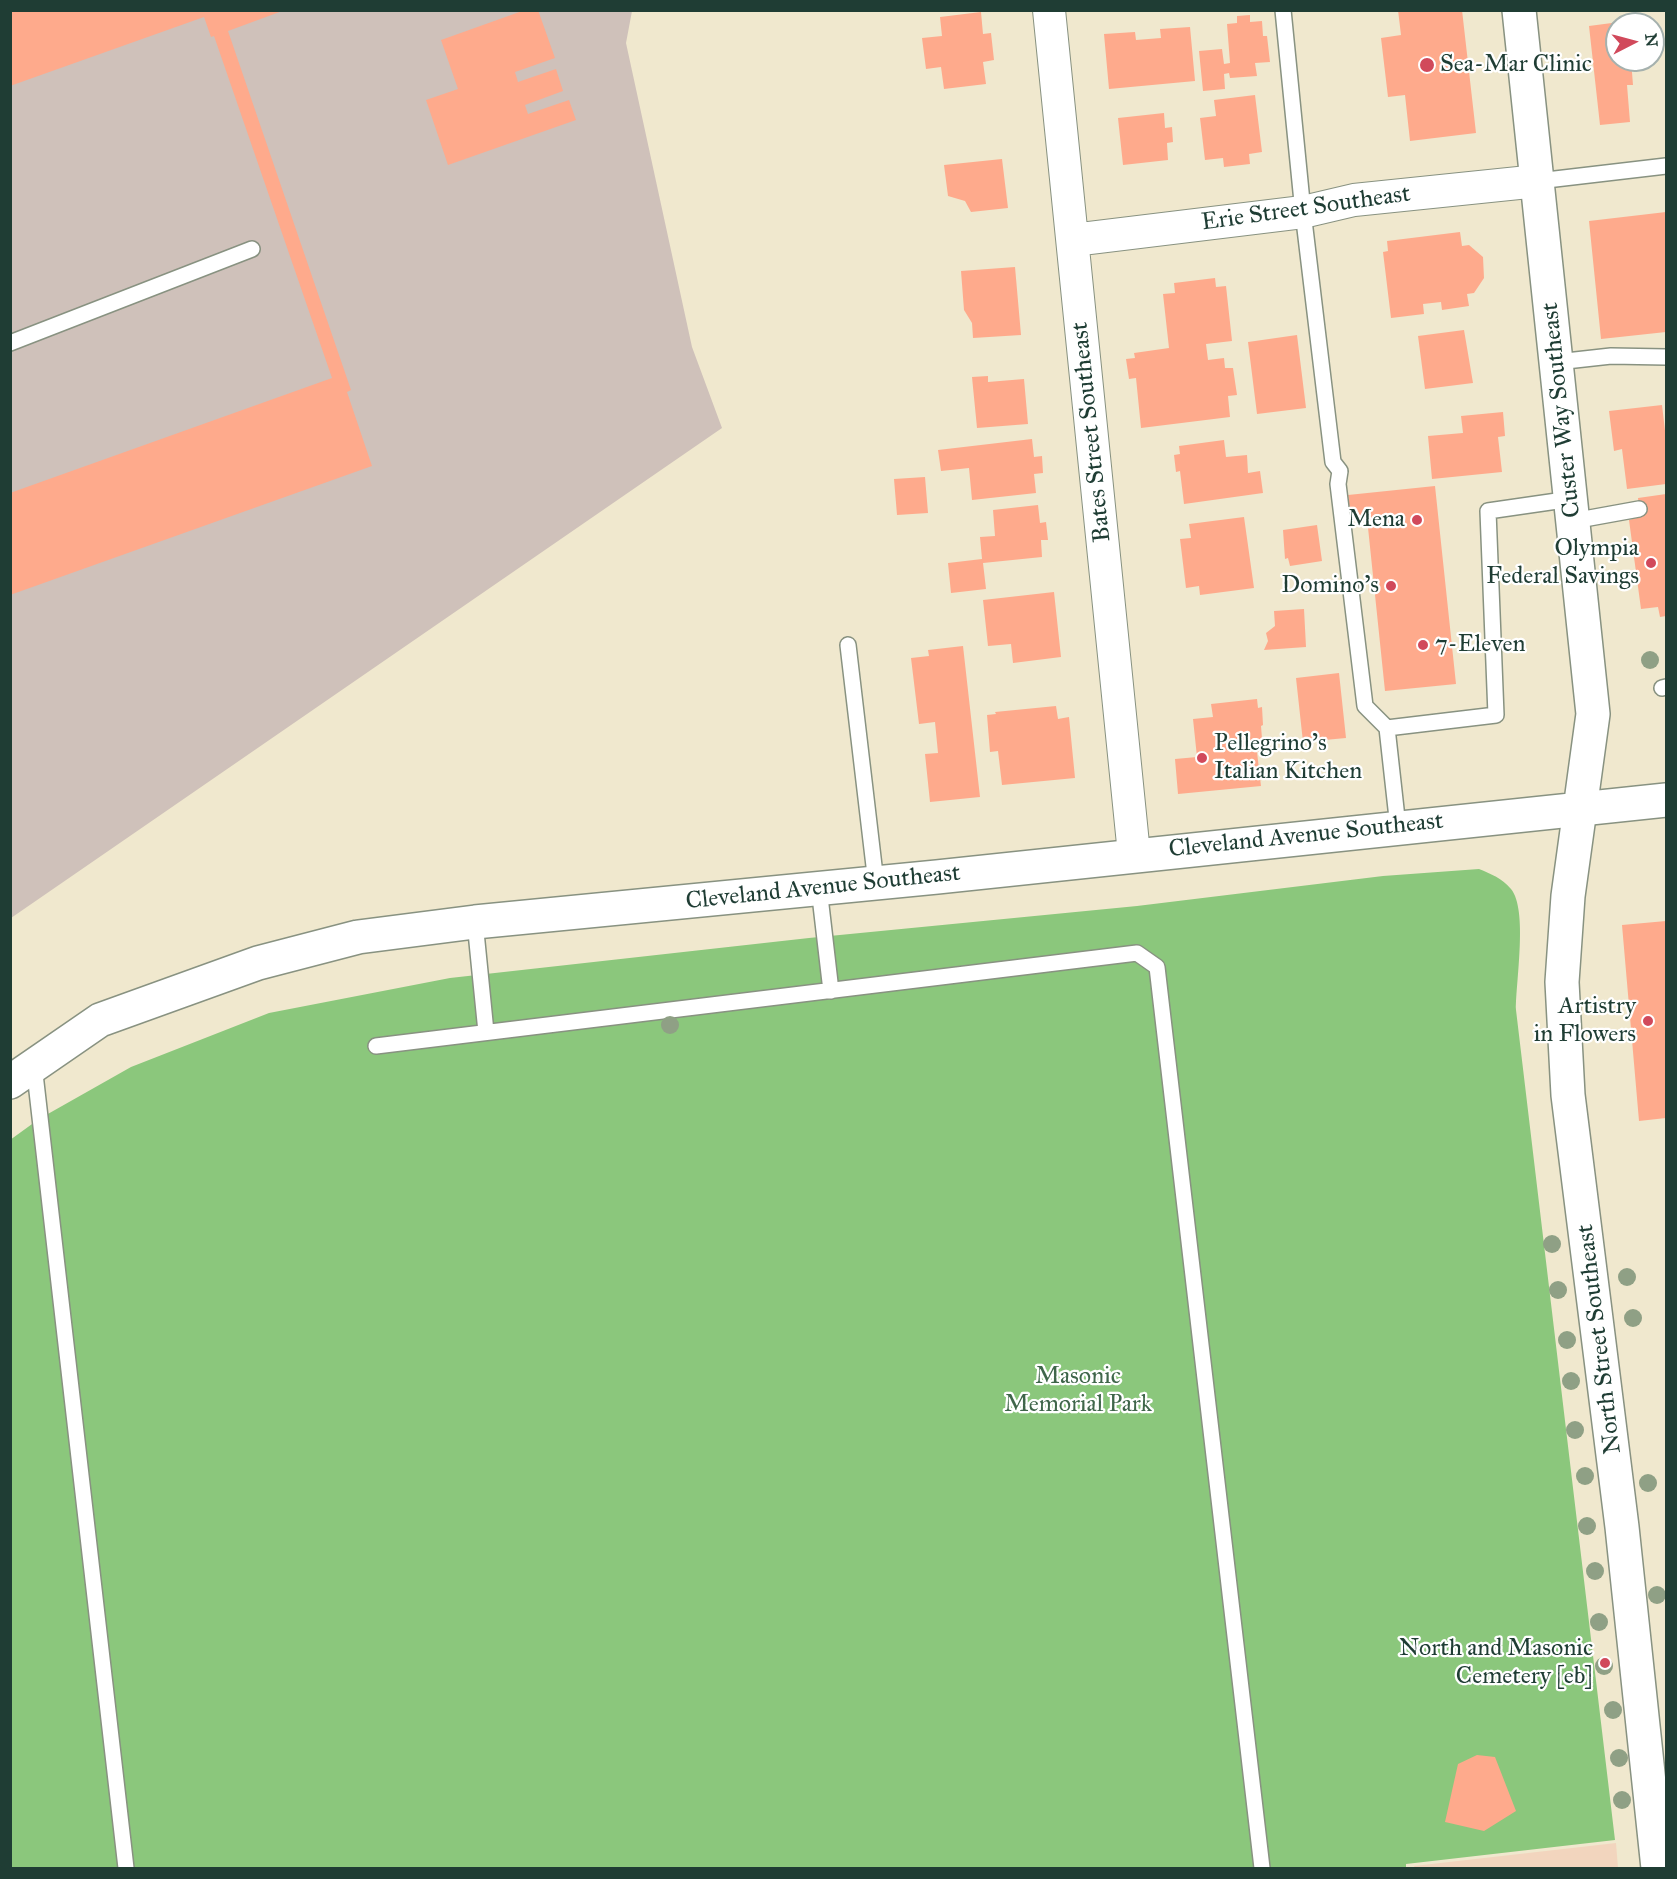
<!DOCTYPE html>
<html>
<head>
<meta charset="utf-8">
<style>
	body { margin:0 }
	#map { position:relative; width:1677px; height:1879px; overflow:hidden; background:#f0e8ce; font-family:"IM FELL Great Primer",serif }
	canvas { display:block }
	.frame { position:absolute; inset:0; border:12px solid #1f3d34; pointer-events:none }
	.north { position:absolute; left:1605px; top:12px; width:60px; height:60px; box-sizing:border-box; background:#fff; border:2px solid #a5b1ae; border-radius:50%; rotate:84deg; font-size:16px; font-weight:700; line-height:24px; text-align:center; color:#1f3d34 }
	.north::after { content:''; display:block; margin:auto; width:21px; height:27px; background:#d1495b; clip-path:polygon(50% 0,100% 100%,50% 72%,0 100%) }
</style>
</head>
<body>
<div id="map">
<canvas width="1677" height="1879"></canvas>
<div class="frame"></div>
<div class="north">N</div>
</div>
<script>
const ctx = document.querySelector('canvas').getContext('2d');
ctx.lineJoin = 'round';
function fill(path, color) {
  ctx.fillStyle = color;
  ctx.fill(path, 'evenodd');
}
function stroke(path, color, width, dash) {
  ctx.strokeStyle = color;
  ctx.lineWidth = width;
  ctx.lineCap = dash ? 'butt' : 'round';
  ctx.setLineDash(dash || []);
  ctx.stroke(path);
}
function label(font, color, halo, rows, align = 'center') {
  ctx.font = font + ' "IM FELL Great Primer",serif';
  ctx.lineWidth = 4.5;
  ctx.setLineDash([]);
  ctx.textBaseline = 'middle';
  ctx.strokeStyle = halo;
  ctx.fillStyle = color;
  for (const [text, x, y, turn = 0] of rows) {
    ctx.save();
    ctx.translate(x, y);
    ctx.rotate((+turn || 0) * Math.PI / 180);
    ctx.textAlign = isNaN(turn) ? turn : align;
    if (halo) ctx.strokeText(text, 0, 0);
    ctx.fillText(text, 0, 0);
    ctx.restore();
  }
}
fill(new Path2D(`
	M1616 1843 1618 1868H1415L1414 1866Z`), '#f2d5be');
fill(new Path2D(`
	M11 11H632L626 43 692 347 722 428 11 918Z`), '#cfc1ba');
fill(new Path2D(`
	M1479 869C1491 874 1502 878 1511 889 1528 910 1516 980 1516 1010L1615 1840 1406 1864V1868H11L10 1140 39 1119 131 1067 269 1013 450 978 809 938 1137 906 1383 876Z`), '#8bc77c');
fill(new Path2D(`
	M10 10H285L228 31 351 390 347 392 372 466 10 595V493L332 378 214 36 211 37 204 17 10 86Z
	M525 10H538L555 58 515 72 518 82 556 69 563 91 525 105 528 114 569 100 576 120 448 165 426 100 458 89 441 40Z
	M1398 10H1462L1476 133 1410 141 1405 95 1388 97 1381 38 1401 35Z
	M981 12 983 34 991 33 994 60 983 62 986 84 944 89 941 67 926 69 922 38 942 36 940 17Z
	M1250 15V22L1262 21 1263 36H1267L1270 62 1255 63 1257 76 1230 78 1229 73 1224 74 1225 89 1203 91 1199 51 1222 49 1224 64 1230 63 1227 24 1237 23V16Z
	M1627 21V24H1617V60H1631L1633 85H1627L1630 122 1600 125 1589 26Z
	M1190 27 1195 81 1109 89 1104 34 1135 32 1136 40 1161 38 1160 29Z
	M1255 95 1262 152 1249 154 1250 164 1224 167 1223 158 1205 160 1200 118 1216 116 1214 100Z
	M1164 113 1165 128 1172 127 1173 142 1167 143 1168 160 1123 165 1118 118Z
	M1002 159 1008 208 971 212 965 201 948 196 944 165Z
	M1666 212V332L1601 339 1589 221Z
	M1460 232 1462 246 1469 245 1483 257 1484 278 1474 293 1467 294 1469 306 1442 310 1441 302 1423 304 1424 314 1391 318 1383 252 1388 251 1387 241Z
	M1015 267 1021 335 973 338 972 323 964 310 961 271Z
	M1215 278 1216 287 1226 286 1232 341 1206 344 1208 360 1224 358 1225 368H1233L1237 395 1228 396 1230 417 1141 428 1136 378 1129 379 1126 359 1135 358 1134 353 1169 348 1163 294 1175 293 1174 283Z
	M1464 330 1473 383 1425 389 1418 336Z
	M1297 335 1306 408 1257 414 1248 342Z
	M988 376V382L1024 379 1028 424 977 428 972 377Z
	M1662 405 1666 439V484L1627 489 1622 449 1614 451 1609 411Z
	M1503 412 1505 436 1498 437 1502 472 1432 479 1428 436 1463 433 1461 416Z
	M1032 439 1034 457 1042 456 1043 473 1034 474 1036 493 972 500 969 468 941 471 938 450Z
	M1224 440 1226 457 1247 455 1248 473 1260 471 1263 493 1184 504 1180 471 1176 472 1174 455 1180 454 1179 446Z
	M925 477 928 513 897 515 894 479Z
	M1435 486 1456 684 1385 691 1367 518 1351 520 1348 495Z
	M1666 494V616L1660 617 1658 607 1641 609 1629 520 1640 517 1638 498Z
	M1038 505 1040 523 1046 522 1048 540H1041L1042 557 983 563 986 589 951 593 948 563 982 559 980 537 995 536 993 510Z
	M1244 517 1254 588 1200 595 1199 586 1186 588 1180 539 1191 538 1189 524Z
	M1317 525 1322 561 1290 566 1288 558 1285 559 1283 530Z
	M1054 592 1061 657 1013 663 1011 644 988 646 983 600Z
	M1304 609 1306 647 1264 650 1268 641 1266 633 1275 626 1274 611Z
	M963 646 980 797 930 802 925 754 938 753 935 722 919 724 911 658 929 656 928 650Z
	M1339 673 1346 738 1303 742 1296 678Z
	M1257 699 1258 708 1262 707 1263 725 1261 726 1263 751 1257 752 1261 786 1178 794 1175 759 1197 757 1193 719 1213 717 1211 704Z
	M1056 706 1058 719 1069 717 1075 778 1002 785 998 751 990 752 987 715 996 714 995 712Z
	M1666 921V1118L1639 1121 1622 925Z
	M1477 1755 1495 1757 1516 1811 1484 1831 1445 1822 1458 1764Z`), '#feaa8c');
const service = new Path2D(`
	M1283 10 1303 212 1333 462 1340 471 1338 484 1365 706 1387 728
	M1538 181 1666 166
	M10 343 252 249
	M1557 362 1611 356 1666 357
	M1573 521 1639 509
	M848 645 876 883
	M1662 688 1666 687
	M1398 827 1387 728 1496 715 1488 511 1571 499
	M819 888 831 991
	M475 922 486 1032
	M376 1046 1137 953 1157 967 1262 1868
	M34 1065 126 1868`);
const minor = new Path2D(`
	M1049 10 1134 854
	M1073 240 1303 212 1354 200 1538 181`);
const tertiary = new Path2D(`
	M1580 809 1568 896 1562 982 1568 1095 1622 1527 1658 1868`);
const secondary = new Path2D(`
	M1519 10 1593 714 1580 809
	M10 1082 100 1020 258 963 358 937 475 922 937 877 1666 800`);
stroke(service, '#889281', 18);
stroke(minor, '#889281', 34);
stroke(tertiary, '#889281', 36);
stroke(secondary, '#889281', 36);
stroke(service, '#fff', 15);
stroke(minor, '#fff', 32);
stroke(tertiary, '#fff', 33);
stroke(secondary, '#fff', 33);
ctx.fillStyle = '#8fa085';
for (const [x, y] of [
	[1650,660],
	[670,1025],
	[1552,1244],
	[1627,1277],
	[1558,1290],
	[1633,1318],
	[1567,1340],
	[1571,1381],
	[1575,1430],
	[1585,1476],
	[1648,1483],
	[1587,1526],
	[1595,1571],
	[1657,1595],
	[1599,1622],
	[1604,1666],
	[1613,1710],
	[1619,1758],
	[1622,1800]
]) {
  ctx.beginPath();
  ctx.arc(x, y, 9, 0, 2 * Math.PI);
  ctx.fill();
}
for (const [x, y, r, color] of [
	[1427,65,8,"#d1495b"],
	[1417,520,6,"#d1495b"],
	[1651,563,6,"#d1495b"],
	[1391,586,6,"#d1495b"],
	[1423,645,6,"#d1495b"],
	[1202,758,6,"#d1495b"],
	[1648,1021,6,"#d1495b"],
	[1605,1663,6,"#d1495b"]
]) {
  const dot = new Path2D();
  dot.arc(x, y, r, 0, 2 * Math.PI);
  ctx.fillStyle = color;
  ctx.fill(dot);
  stroke(dot, '#fff', 2);
}
label('24px', '#1f3d34', '#fff', [
	["Sea-Mar Clinic",1440,65,"left"],
	["Mena",1405,520],
	["Olympia",1639,549],
	["Federal Savings",1639,577],
	["Domino's",1379,586],
	["7-Eleven",1435,645,"left"],
	["Pellegrino's",1214,744,"left"],
	["Italian Kitchen",1214,772,"left"],
	["Artistry",1636,1007],
	["in Flowers",1636,1035],
	["North and Masonic",1593,1649],
	["Cemetery [eb]",1593,1677]
], 'right');
label('24px', '#1f3d34', '#fff', [
	["Erie Street Southeast",1306,209,-8],
	["Custer Way Southeast",1562,410,-96],
	["Bates Street Southeast",1092,432,-96],
	["Cleveland Avenue Southeast",1306,836,-6],
	["Cleveland Avenue Southeast",823,888,-6],
	["North Street Southeast",1600,1339,-97]
]);
label('24px', '#3f664a', '#fff', [
	["Masonic",1078,1377],
	["Memorial Park",1078,1405]
]);
</script>
</body>
</html>
